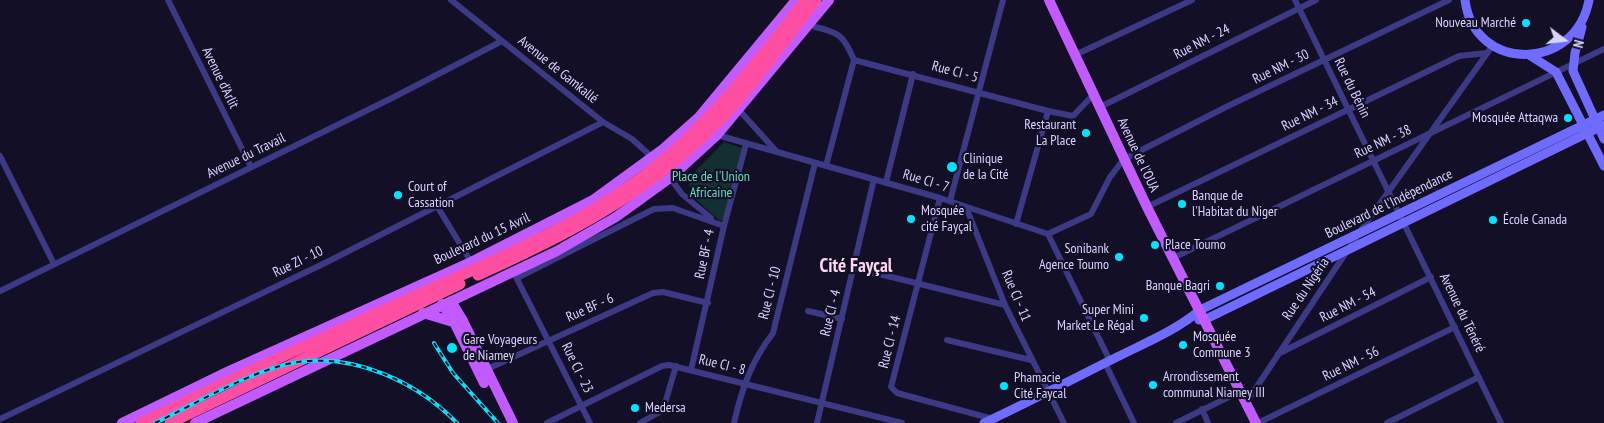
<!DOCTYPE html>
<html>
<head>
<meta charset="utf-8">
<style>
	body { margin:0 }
	#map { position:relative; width:1604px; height:423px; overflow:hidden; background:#130f26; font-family:"PT Sans Narrow",sans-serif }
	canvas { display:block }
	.north { position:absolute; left:1539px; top:15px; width:50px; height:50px; -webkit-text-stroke:4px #130f26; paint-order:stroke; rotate:105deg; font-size:14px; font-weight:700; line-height:20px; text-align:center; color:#d9d4ff }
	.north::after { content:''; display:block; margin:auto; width:18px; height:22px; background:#d9d4ff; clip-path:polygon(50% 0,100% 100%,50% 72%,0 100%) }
</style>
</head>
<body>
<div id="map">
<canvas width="1604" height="423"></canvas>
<div class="north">N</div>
</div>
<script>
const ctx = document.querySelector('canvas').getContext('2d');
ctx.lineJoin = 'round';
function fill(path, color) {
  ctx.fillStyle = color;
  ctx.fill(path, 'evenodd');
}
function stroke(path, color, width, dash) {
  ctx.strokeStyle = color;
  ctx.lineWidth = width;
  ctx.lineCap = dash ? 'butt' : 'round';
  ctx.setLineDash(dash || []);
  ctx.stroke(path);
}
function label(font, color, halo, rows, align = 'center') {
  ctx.font = font + ' "PT Sans Narrow",sans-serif';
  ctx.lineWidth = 4.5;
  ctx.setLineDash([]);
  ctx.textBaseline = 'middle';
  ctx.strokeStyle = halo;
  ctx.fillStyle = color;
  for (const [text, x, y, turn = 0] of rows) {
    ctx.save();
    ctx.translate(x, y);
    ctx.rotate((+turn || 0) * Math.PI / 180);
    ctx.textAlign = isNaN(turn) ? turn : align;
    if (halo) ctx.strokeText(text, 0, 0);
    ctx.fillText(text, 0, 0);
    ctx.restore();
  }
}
fill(new Path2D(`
	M724 142 742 148 724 219 720 221 692 196 688 179Z`), '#12302f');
stroke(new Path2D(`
	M168 0 251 167
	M451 0 603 122 632 139 652 157
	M1295 0 1501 423
	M815 27C839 32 844 36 854 60L1048 111 1073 116 1094 94
	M1075 55 1192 0
	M1100 107 1316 0
	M739 110 777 152
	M717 135 940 198 1048 234 1091 214 1110 177 1124 159 1226 107 1449 0
	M0 156 54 264
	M826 166 854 60
	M670 178 682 194 711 218
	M886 182 913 74
	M940 198 891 387 897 393 993 419
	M950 201 1003 0
	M437 206 471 262
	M966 207 1005 305 1064 423
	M1147 207 1459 56 1487 53
	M1016 224 1048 111
	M1048 234 1110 361
	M1173 258 1604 49
	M855 268 1005 305
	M515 275 590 423
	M517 278 654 209 673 208 724 226
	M0 291 394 97 502 41
	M808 311 842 319
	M947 340 1031 360
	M1278 354 1431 277
	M1105 363 1134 423
	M485 370 653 293 663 292 708 303
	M691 370 724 226 746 144
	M1246 403 1359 233 1493 45
	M1202 409 1208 423
	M0 419 325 263 603 122
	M547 423 662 366 669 365 902 423
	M640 423 663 410 676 366
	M734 423C742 388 751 362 773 333L815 163
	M817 423 874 179
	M1176 423 1241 391
	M1258 423 1455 327
	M1387 423 1479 377`), '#3d3a85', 6);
stroke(new Path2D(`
	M1465 0C1474 73 1576 72 1589 0
	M1582 27 1575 53 1573 71 1604 139
	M1529 55 1556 72 1604 166
	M1199 320H1204L1604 125
	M984 423C1029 402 1073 379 1117 357 1145 343 1177 330 1200 310L1604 115`), '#6f6bff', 9);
stroke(new Path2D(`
	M1049 0 1147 207 1256 423
	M451 301 462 319 513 423
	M442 304 454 322 484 383
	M423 313 453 322
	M122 423 229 371 471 262 593 200 663 149 699 117 796 0
	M195 423 557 251 616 217 670 178 717 135 829 0`), '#c25bff', 10);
stroke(new Path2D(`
	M478 275C565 236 639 198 708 132 747 95 783 42 816 0
	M141 423C235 378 330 334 426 291 504 256 588 221 655 167 714 119 759 59 806 0
	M170 423 460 284`), '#ff4fa3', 11);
const rail = new Path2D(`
	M434 343 453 373 498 423
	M155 423C195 404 256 368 298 362 356 354 417 382 457 423`);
stroke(rail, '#00e5ff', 4);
stroke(rail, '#130f26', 2, [5.5]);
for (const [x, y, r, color] of [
	[1526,23,5,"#00e5ff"],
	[1568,118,5,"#00e5ff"],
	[1086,133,5,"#00e5ff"],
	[952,167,6,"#00e5ff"],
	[398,195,5,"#00e5ff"],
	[1182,204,5,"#00e5ff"],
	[911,219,5,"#00e5ff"],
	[1493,220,5,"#00e5ff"],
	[1155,245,5,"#00e5ff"],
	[1119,257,5,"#00e5ff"],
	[1220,286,5,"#00e5ff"],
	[1144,318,5,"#00e5ff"],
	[1183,345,5,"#00e5ff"],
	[452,348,6,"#00e5ff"],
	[1153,385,5,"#00e5ff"],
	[1004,386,5,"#00e5ff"],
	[635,408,5,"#00e5ff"]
]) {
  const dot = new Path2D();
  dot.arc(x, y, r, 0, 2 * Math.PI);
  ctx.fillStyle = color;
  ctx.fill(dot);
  stroke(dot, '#130f26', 2);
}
label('14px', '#d9d4ff', '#130f26', [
	["Nouveau Marché",1516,23,"right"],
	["Mosquée Attaqwa",1558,118,"right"],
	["Restaurant",1076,125,"right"],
	["La Place",1076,141,"right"],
	["Clinique",963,159],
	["de la Cité",963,175],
	["Court of",408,187],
	["Cassation",408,203],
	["Banque de",1192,196],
	["l'Habitat du Niger",1192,212],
	["Mosquée",921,211],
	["cité Fayçal",921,227],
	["École Canada",1503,220],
	["Place Toumo",1165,245],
	["Sonibank",1109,249,"right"],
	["Agence Toumo",1109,265,"right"],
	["Banque Bagri",1210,286,"right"],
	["Super Mini",1134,310,"right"],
	["Market Le Régal",1134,326,"right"],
	["Mosquée",1193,337],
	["Commune 3",1193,353],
	["Gare Voyageurs",463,340],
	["de Niamey",463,356],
	["Arrondissement",1163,377],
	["communal Niamey III",1163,393],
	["Phamacie",1014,378],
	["Cité Faycal",1014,394],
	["Medersa",645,408]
], 'left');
label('14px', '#d9d4ff', '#130f26', [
	["Rue NM - 24",1202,42,-27],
	["Rue NM - 30",1281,67,-26],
	["Avenue de Gamkallé",558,70,39],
	["Rue CI - 5",955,72,15],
	["Avenue d'Arlit",220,78,64],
	["Rue du Bénin",1352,88,64],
	["Rue NM - 34",1310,114,-26],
	["Rue NM - 38",1383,142,-25],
	["Avenue de l'OUA",1138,155,65],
	["Avenue du Travail",246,156,-26],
	["Rue CI - 7",926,181,17],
	["Boulevard de l'Indépendance",1389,204,-26],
	["Boulevard du 15 Avril",482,239,-25],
	["Rue BF - 4",705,254,-78],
	["Rue ZI - 10",298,262,-26],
	["Rue du Nigéria",1306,289,-56],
	["Rue CI - 10",770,293,-76],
	["Rue CI - 11",1016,296,67],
	["Rue NM - 54",1348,305,-27],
	["Rue BF - 6",590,308,-24],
	["Rue CI - 4",831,313,-76],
	["Avenue du Ténéré",1462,313,64],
	["Rue CI - 14",890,342,-76],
	["Rue NM - 56",1351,364,-26],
	["Rue CI - 8",722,365,14],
	["Rue CI - 23",577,368,64]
]);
label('14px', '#5fe0c0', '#130f26', [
	["Place de l'Union",711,177],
	["Africaine",711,193]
]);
label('bold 19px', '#ffd6f0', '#130f26', [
	["Cité Fayçal",856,267]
]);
</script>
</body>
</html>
